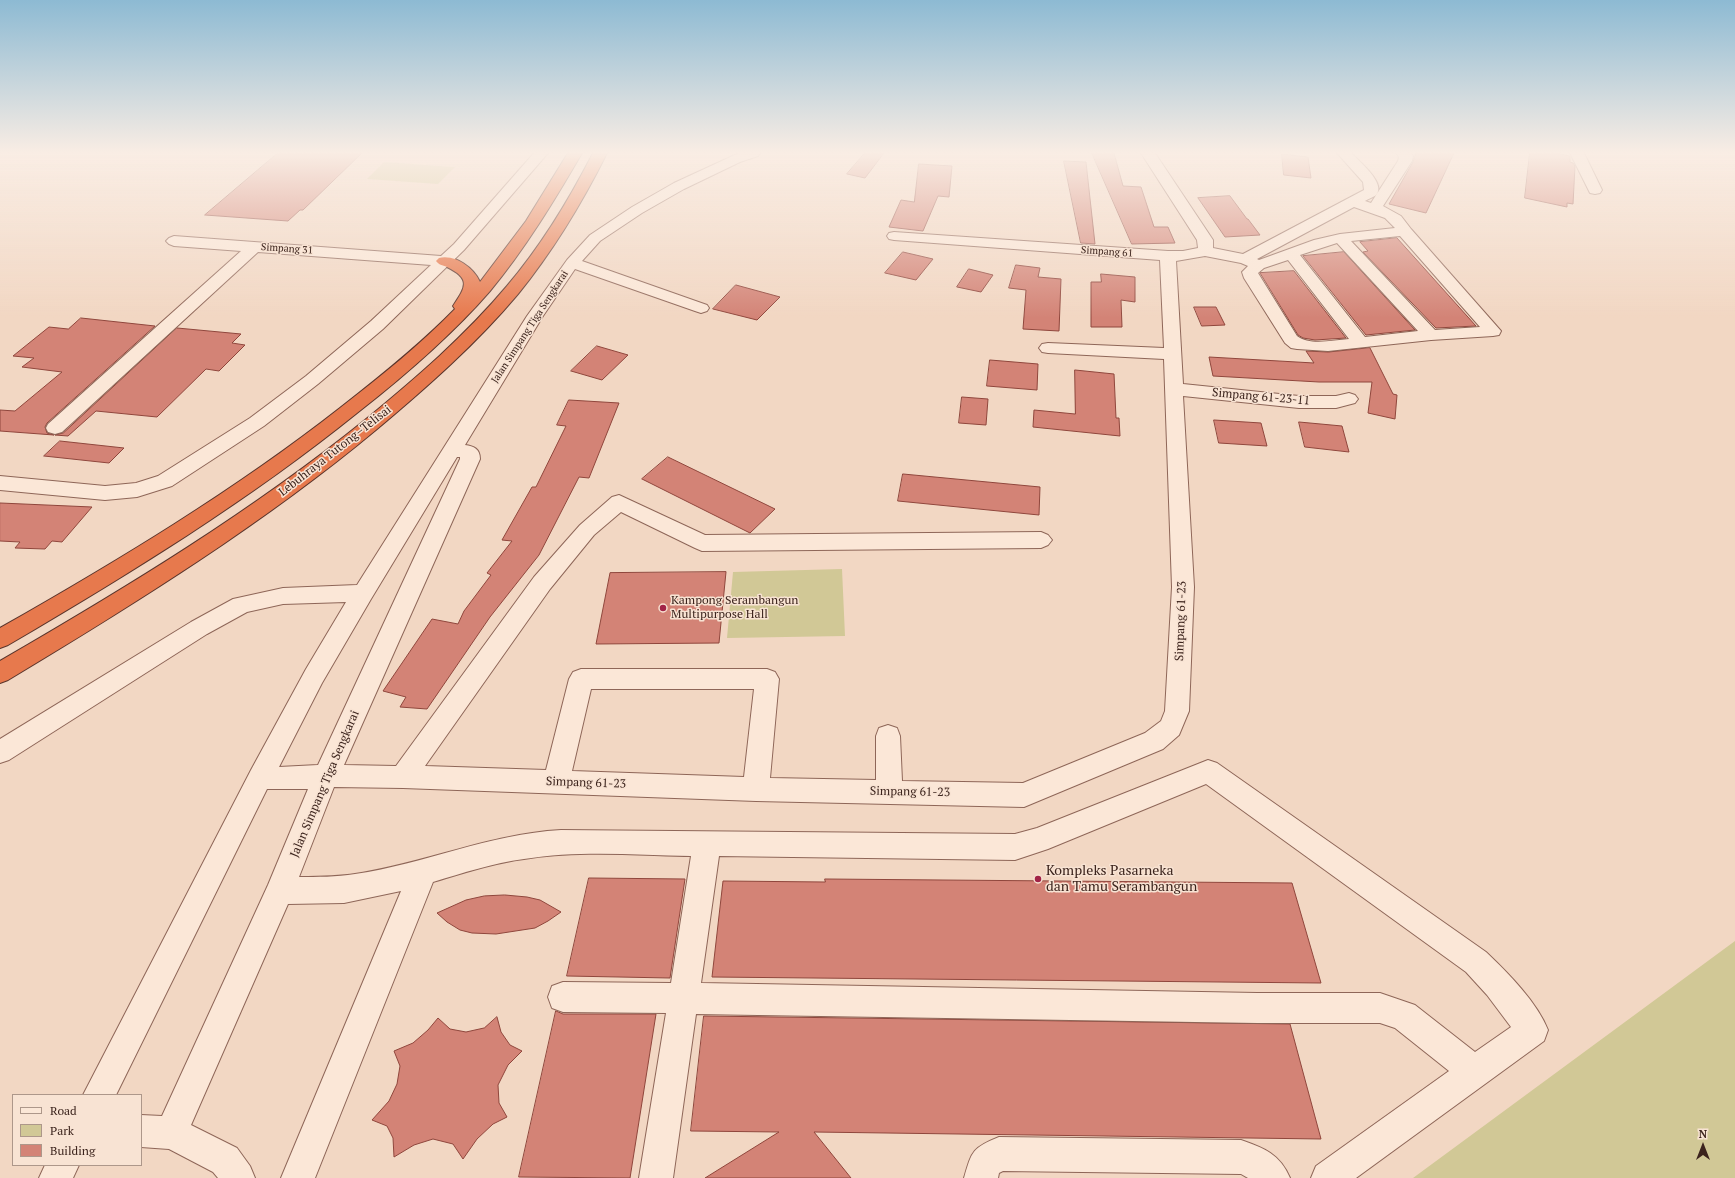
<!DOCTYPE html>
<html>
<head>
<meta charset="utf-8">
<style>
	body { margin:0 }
	#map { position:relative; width:1735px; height:1178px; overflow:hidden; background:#f2d7c3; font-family:"PT Serif",serif }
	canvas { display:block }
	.legend { position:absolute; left:12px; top:1094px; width:130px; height:72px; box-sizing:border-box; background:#f8e3d3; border:1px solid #ad978a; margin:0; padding:5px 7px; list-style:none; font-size:12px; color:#3c241d }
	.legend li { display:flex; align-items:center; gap:8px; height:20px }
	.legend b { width:20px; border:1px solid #ad978a }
	.north { position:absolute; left:1683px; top:1126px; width:40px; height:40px; -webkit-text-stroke:3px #f8e3d3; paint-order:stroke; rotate:0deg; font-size:11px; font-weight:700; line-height:16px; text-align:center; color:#3c241d }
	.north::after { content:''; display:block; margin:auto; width:14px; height:18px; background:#3c241d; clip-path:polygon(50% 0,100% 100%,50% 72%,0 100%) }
</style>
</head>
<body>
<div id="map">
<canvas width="1735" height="1178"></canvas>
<ul class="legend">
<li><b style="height:5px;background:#fbe7d7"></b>Road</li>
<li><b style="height:11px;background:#d1c896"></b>Park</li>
<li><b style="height:11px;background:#d38376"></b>Building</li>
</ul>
<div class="north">N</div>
</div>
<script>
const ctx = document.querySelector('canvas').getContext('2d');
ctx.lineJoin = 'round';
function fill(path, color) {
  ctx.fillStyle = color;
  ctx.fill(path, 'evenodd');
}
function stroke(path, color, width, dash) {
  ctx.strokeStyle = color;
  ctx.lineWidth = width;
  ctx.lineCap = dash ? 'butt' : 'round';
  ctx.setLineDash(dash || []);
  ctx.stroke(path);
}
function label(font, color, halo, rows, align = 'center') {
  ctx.font = font + ' "PT Serif",serif';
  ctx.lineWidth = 3;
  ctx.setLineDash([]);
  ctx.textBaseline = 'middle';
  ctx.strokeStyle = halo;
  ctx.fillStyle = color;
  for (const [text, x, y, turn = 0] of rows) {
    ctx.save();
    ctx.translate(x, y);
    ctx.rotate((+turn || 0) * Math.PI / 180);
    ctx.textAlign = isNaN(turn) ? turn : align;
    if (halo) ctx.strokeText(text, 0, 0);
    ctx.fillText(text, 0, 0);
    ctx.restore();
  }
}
fill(new Path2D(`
	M384 162 455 167 438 184 367 179Z
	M842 569 845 636 727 638 733 572Z
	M1735 941V1178H1413Z`), '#d1c896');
const building = new Path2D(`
	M278 153H362L303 210H300L288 221 205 215Z
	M865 153H884L865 178 847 174Z
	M1092 153H1114L1123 186 1141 187 1154 227H1168L1175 243 1132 244Z
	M1416 153H1454L1426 213 1389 204 1413 162Z
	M1530 153H1556L1570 156V162L1573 163 1575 166 1573 204 1567 203V207L1525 198Z
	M1282 154 1308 157 1311 178 1284 175Z
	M1064 161 1086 162 1095 244 1081 243Z
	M919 164 952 166 949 197 938 196 923 231 889 227 901 200 914 202Z
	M1230 196 1247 219H1248L1260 235 1225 237 1198 198Z
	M1397 238 1476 326 1436 328 1363 252 1368 251 1360 242Z
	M903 252 933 259 916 280 885 273Z
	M1344 252 1415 330 1366 335 1303 256Z
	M1016 265 1040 268 1038 277 1061 279 1059 331 1023 329 1026 290 1009 288Z
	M969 269 993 275 981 292 957 287Z
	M1294 271 1346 338 1315 340 1303 338 1298 335 1260 273Z
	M1101 274 1135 277V302L1121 300 1122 327H1091V282H1101Z
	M736 285 780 297 757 320 713 309Z
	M1194 307H1216L1225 325 1202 326Z
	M81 318 155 326 47 423 45 427 47 433 54 435 0 431V410L15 411 62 372 22 367 34 358 13 356 49 327 68 329Z
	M177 328 241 334 232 343 245 345 219 371 206 369 157 417 96 411 68 436 55 435 63 433Z
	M597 346 628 355 602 380 571 371Z
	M1370 348 1393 394 1397 395 1395 419 1368 413 1372 382H1319L1213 376 1209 357 1314 363 1306 351 1328 352Z
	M990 360 1038 364 1037 390 987 386Z
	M1075 370 1114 374 1116 418H1119L1120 436 1033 427 1034 410 1075 414Z
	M962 397 988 399 986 425 959 423Z
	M569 400 619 403 589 478 579 477 539 555 490 617 427 709 400 707 406 697 383 691 432 619 458 624 464 611 491 575 487 573 512 541 502 540 532 487H536L566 426 557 425Z
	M1214 420 1261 423 1267 446 1219 443Z
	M1299 422 1342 426 1349 452 1305 447Z
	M60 441 124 448 109 463 44 456Z
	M668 457 775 509 750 533 642 479Z
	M903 474 1040 487 1039 515 898 501Z
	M0 503 92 507 62 542 52 541 45 549 15 548 20 542 0 541Z
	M726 572 719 643 596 644 610 573Z
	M589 878 685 879 670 978 567 976Z
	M825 879 1292 883 1321 983 712 977 723 881 825 882Z
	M505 895 527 897 540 900 561 912 548 921 535 928 496 934 472 933 460 930 447 922 437 913 466 900 484 896Z
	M556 1011 563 1014H656L630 1178 519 1177Z
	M704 1016 1290 1024 1321 1139 814 1132 851 1178H705L779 1132 691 1131Z
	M497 1017 501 1032 510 1045 522 1051 508 1065 498 1085 499 1103 507 1117 493 1124 477 1139 463 1159 453 1144 433 1139 414 1145 394 1157 393 1138 387 1126 372 1120 389 1101 397 1084 400 1066 394 1051 413 1043 428 1030 438 1018 450 1029 466 1032 484 1028Z`);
fill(building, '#d38376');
stroke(building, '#8f463c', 1);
const minor = new Path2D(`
	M534 153H548L464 250 383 329 318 384 264 426 172 486 137 497 105 500 0 490V476L105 486 136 483 158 476 250 418 306 376 371 321 431 265 258 252 62 432 55 434 48 432 46 428 48 424 241 251 174 246 169 244 166 241 169 238 174 236 441 256 454 244Z
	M739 153H760L758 156 740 162 684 189 642 213 600 241 582 261 707 305 709 308 707 311 701 313 695 311 575 269 543 316 465 445C474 446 480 449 480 459L344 765 396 766 534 577 580 525 612 497 619 495 705 535 1041 532 1048 535 1052 540 1048 545 1041 548 702 551 695 548 621 512 594 535 550 589 425 766 546 770 569 679 573 672 581 669H767L775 672 779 679 770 778 876 780V736L879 728 888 725 897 728 900 736 902 781 1023 783 1145 733 1161 721 1165 711 1172 587 1164 359 1048 353 1042 352 1039 348 1042 344 1048 343 1164 348 1160 260 894 240 889 239 887 236 889 233 894 232 1168 251H1183L1198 248 1197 240 1141 153H1155L1213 240V248L1243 254 1364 190 1363 182 1337 153H1351C1358 160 1387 184 1376 195 1374 197 1368 199 1365 201L1371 203 1398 161 1399 157 1396 153H1411L1413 156 1412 161 1383 206 1401 216 1411 229 1501 331 1499 335 1493 336 1431 340 1328 351 1297 349 1291 348 1285 343 1244 278 1242 272 1248 266 1241 263 1205 256 1176 261 1183 384 1299 396H1336L1349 393 1355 395 1358 399 1355 403 1336 408H1299L1183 396 1194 587 1189 711 1179 735 1163 749 1024 807 756 801 403 788 334 787 299 877C318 877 336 877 355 874 425 864 488 834 561 830L1015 834 1037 828 1208 760 1217 763 1486 952C1508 973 1537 1002 1548 1030L1544 1041 1356 1178H1311L1316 1166 1449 1071 1395 1028 1380 1023H1257L696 1014 673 1178H639L666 1013 563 1012 552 1008 548 997 552 986 563 982 671 983 691 856C636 855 579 850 524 859 493 863 463 873 433 882L315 1178H281L401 891 344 903 288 904 191 1125 237 1148 250 1166 255 1178H218L213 1172 169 1149 141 1147V1115L162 1116 268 885 308 789H267L116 1095H83L251 770 306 669 346 602 283 604 247 612 207 634 9 760 0 763V739L191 622 233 599 283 588 357 585 527 316 567 260 590 235 632 207 674 183ZM1354 207 1385 218 1395 228 1340 234 1314 240 1259 260 1257 259ZM1400 236 1480 327 1435 330 1351 241ZM1337 243 1418 331 1365 337 1300 255ZM1288 260 1349 339C1333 340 1310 346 1297 336L1258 273 1264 268ZM457 457H460V459L318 765 279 767 322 683 371 599ZM591 689H754L744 777 572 771ZM1206 784 1466 972 1487 995 1511 1027 1475 1052 1415 1005 1380 993H1257L701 983 719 856 1015 860 1048 849Z
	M1570 153H1584L1602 190 1600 193 1595 194 1590 193Z
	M999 1137 1241 1140C1264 1148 1280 1154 1290 1178H1248L1241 1174 1003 1171 999 1173 998 1178H964C972 1151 972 1148 999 1137Z
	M45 1165H79L73 1178H39Z`);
const highway = new Path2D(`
	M568 153H582C554 201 525 249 490 291 451 336 404 376 357 413 248 501 129 574 8 645L0 648V628C118 561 234 491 340 408 380 377 420 345 455 309L453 306C465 288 472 279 447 267 442 265 439 265 436 261L439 258C455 254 474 268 480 282L526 221Z
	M593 153H607C582 203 553 251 518 294 476 344 427 387 377 429 263 524 136 603 8 680L0 683V661C126 588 251 512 365 420 415 379 465 336 507 286 541 246 569 200 593 153Z`);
stroke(minor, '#8e6658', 2);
stroke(highway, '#5b352c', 2);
fill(minor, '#fbe7d7');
fill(highway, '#e7794d');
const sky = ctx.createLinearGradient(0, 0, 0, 318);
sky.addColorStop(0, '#8dbad3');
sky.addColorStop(0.48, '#f9ede4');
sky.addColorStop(1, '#f9ede400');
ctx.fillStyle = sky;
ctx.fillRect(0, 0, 1735, 318);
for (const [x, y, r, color] of [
	[663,608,4,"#a22347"],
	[1038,879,4,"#a22347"]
]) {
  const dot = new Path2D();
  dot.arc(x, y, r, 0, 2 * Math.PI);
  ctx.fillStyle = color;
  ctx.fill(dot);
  stroke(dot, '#f8e3d3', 1.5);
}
label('10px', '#3c241d', '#f8e3d3', [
	["Simpang 31",287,249,4],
	["Simpang 61",1107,252,4],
	["Jalan Simpang Tiga Sengkarai",530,327,-57]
]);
label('12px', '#3c241d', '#f8e3d3', [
	["Simpang 61-23-11",1261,397,5],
	["Lebuhraya Tutong–Telisai",335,451,-38],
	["Simpang 61-23",1181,621,-88],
	["Simpang 61-23",586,783,2],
	["Jalan Simpang Tiga Sengkarai",325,784,-67],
	["Simpang 61-23",910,792,1]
]);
label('12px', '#3c241d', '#f8e3d3', [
	["Kampong Serambangun",671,601],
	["Multipurpose Hall",671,615]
], 'left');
label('14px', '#3c241d', '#f8e3d3', [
	["Kompleks Pasarneka",1046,871],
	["dan Tamu Serambangun",1046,887]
], 'left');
</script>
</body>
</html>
